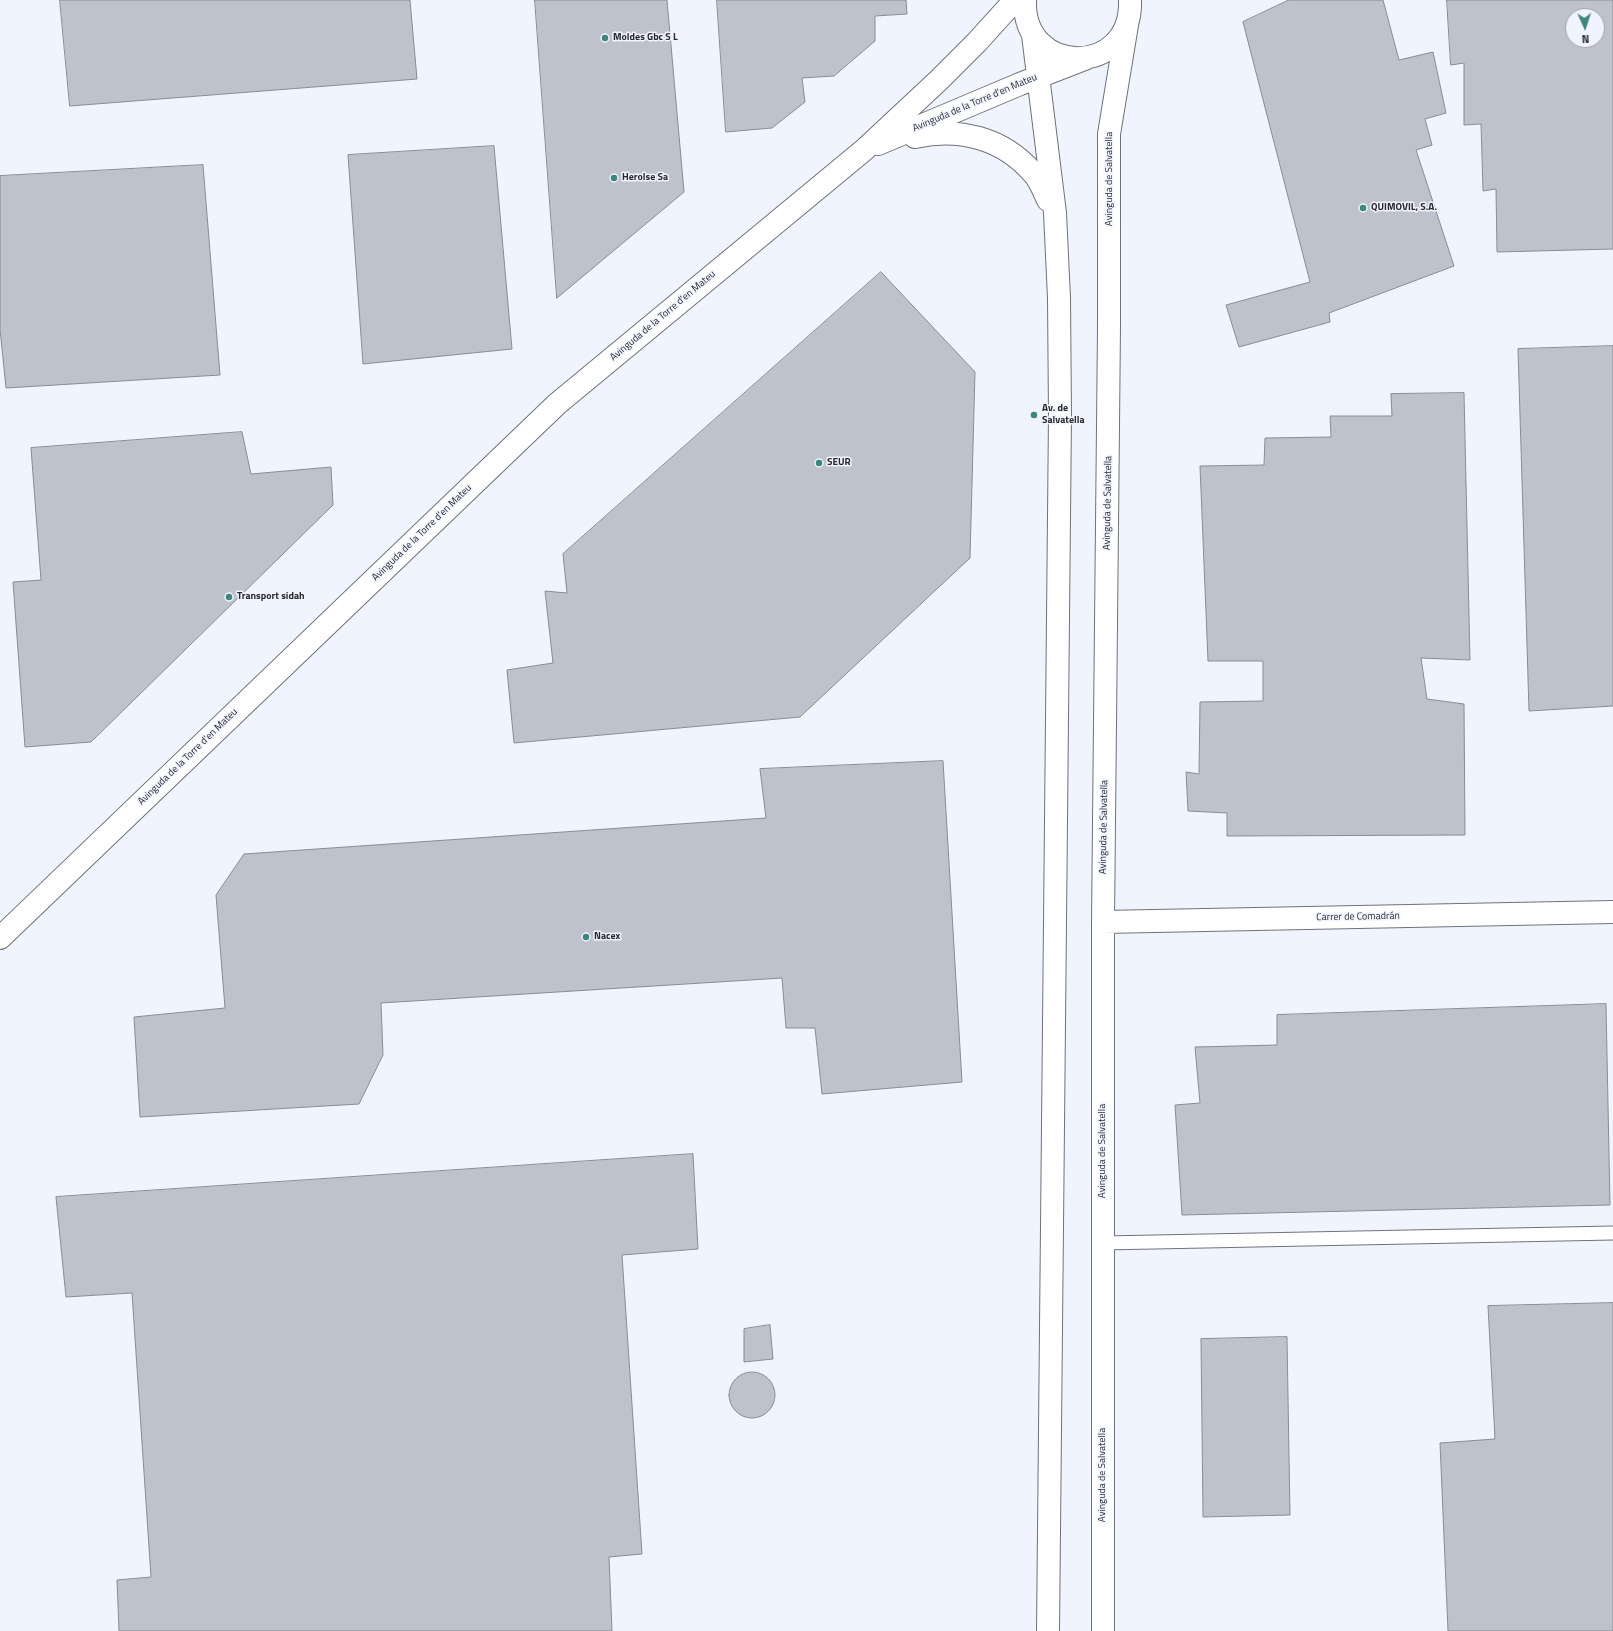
<!DOCTYPE html>
<html>
<head>
<meta charset="utf-8">
<style>
	body { margin:0 }
	#map { position:relative; width:1613px; height:1631px; overflow:hidden; background:#f0f4fe; font-family:"Titillium Web",sans-serif }
	canvas { display:block }
	.north { position:absolute; left:1565px; top:8px; width:40px; height:40px; box-sizing:border-box; background:#f0f4fe; border:1px solid #a0a3aa; border-radius:50%; rotate:177deg; font-size:11px; font-weight:700; line-height:16px; text-align:center; color:#282a2d }
	.north::after { content:''; display:block; margin:auto; width:14px; height:18px; background:#3f857e; clip-path:polygon(50% 0,100% 100%,50% 72%,0 100%) }
</style>
</head>
<body>
<div id="map">
<canvas width="1613" height="1631"></canvas>
<div class="north">N</div>
</div>
<script>
const ctx = document.querySelector('canvas').getContext('2d');
ctx.lineJoin = 'round';
function fill(path, color) {
  ctx.fillStyle = color;
  ctx.fill(path, 'evenodd');
}
function stroke(path, color, width, dash) {
  ctx.strokeStyle = color;
  ctx.lineWidth = width;
  ctx.lineCap = dash ? 'butt' : 'round';
  ctx.setLineDash(dash || []);
  ctx.stroke(path);
}
function label(font, color, halo, rows, align = 'center') {
  ctx.font = font + ' "Titillium Web",sans-serif';
  ctx.lineWidth = 3;
  ctx.setLineDash([]);
  ctx.textBaseline = 'middle';
  ctx.strokeStyle = halo;
  ctx.fillStyle = color;
  for (const [text, x, y, turn = 0] of rows) {
    ctx.save();
    ctx.translate(x, y);
    ctx.rotate((+turn || 0) * Math.PI / 180);
    ctx.textAlign = isNaN(turn) ? turn : align;
    if (halo) ctx.strokeText(text, 0, 0);
    ctx.fillText(text, 0, 0);
    ctx.restore();
  }
}
const building = new Path2D(`
	M60 0H410L417 79 70 106Z
	M535 0H667L684 192 557 298Z
	M717 0H906L907 14 875 16V41L834 76 802 78 805 102 772 128 726 132Z
	M1289 0H1383L1399 60 1433 52 1446 113 1425 119 1432 145 1416 150 1454 266 1329 313 1330 322 1239 347 1226 305 1310 282 1243 22Z
	M1447 0H1613V249L1497 252 1496 189 1483 191 1481 124 1464 125V63L1451 65ZM1573 16H1597V40H1573Z
	M494 146 512 349 363 364 348 155Z
	M203 165 220 375 6 388 0 329V176Z
	M881 272 975 372 970 558 800 717 514 743 507 670 553 663 545 591 567 593 563 554Z
	M1613 346V706L1529 711 1518 349Z
	M1464 393 1470 660 1421 658 1427 699 1464 704 1465 835 1227 836V813L1188 811 1186 772 1199 774 1200 702 1263 701V661H1208L1200 466 1264 465 1265 438 1331 437 1330 416H1392L1391 394Z
	M242 432 251 474 331 467 333 505 91 742 25 747 13 582 41 580 31 448Z
	M943 761 962 1082 822 1094 815 1028H786L782 978 381 1003 383 1055 359 1104 140 1117 134 1017 225 1008 216 895 244 854 766 818 760 769Z
	M1606 1004 1610 1205 1182 1215 1175 1105 1200 1103 1195 1047 1277 1045V1015Z
	M693 1154 698 1249 622 1255 642 1554 609 1557 612 1631H119L117 1580 151 1577 132 1293 66 1297 56 1197Z
	M1613 1303V1631H1448L1440 1443 1495 1439 1488 1306Z
	M770 1325 773 1359 744 1362V1329Z
	M1287 1337 1290 1515 1203 1517 1201 1339Z
	M729 1395a23 23 0 1 1 46 0a23 23 0 1 1-46 0Z`);
fill(building, '#bec2cc');
stroke(building, '#888c95', 1);
const service = new Path2D(`
	M1103 1243 1613 1233`);
const minor = new Path2D(`
	M1025 0C1022 77 1133 78 1130 0
	M1033 35 1055 213 1059 298 1060 415 1048 1631
	M915 137C959 127 1003 138 1033 173 1040 180 1044 192 1048 200
	M878 144 1020 84 1087 58
	M1103 922 1613 912
	M0 938 557 404 864 150 939 80 977 42 1015 0
	M1103 1631V922L1109 326V134L1127 25`);
stroke(service, '#6e727b', 15);
stroke(minor, '#6e727b', 24);
stroke(service, '#fff', 13);
stroke(minor, '#fff', 22);
for (const [x, y, r, color] of [
	[605,38,4,"#3f857e"],
	[614,178,4,"#3f857e"],
	[1363,208,4,"#3f857e"],
	[1034,415,4,"#3f857e"],
	[819,463,4,"#3f857e"],
	[229,597,4,"#3f857e"],
	[586,937,4,"#3f857e"]
]) {
  const dot = new Path2D();
  dot.arc(x, y, r, 0, 2 * Math.PI);
  ctx.fillStyle = color;
  ctx.fill(dot);
  stroke(dot, '#f0f4fe', 1.5);
}
label('bold 10px', '#282a2d', '#f0f4fe', [
	["Moldes Gbc S L",613,38],
	["Herolse Sa",622,178],
	["QUIMOVIL, S.A.",1371,208],
	["Av. de",1042,409],
	["Salvatella",1042,421],
	["SEUR",827,463],
	["Transport sidah",237,597],
	["Nacex",594,937]
], 'left');
label('10px', '#282a2d', '#f0f4fe', [
	["Avinguda de la Torre d'en Mateu",975,103,-23],
	["Avinguda de Salvatella",1110,179,-90],
	["Avinguda de la Torre d'en Mateu",663,316,-40],
	["Avinguda de Salvatella",1108,503,-89],
	["Avinguda de la Torre d'en Mateu",422,533,-44],
	["Avinguda de la Torre d'en Mateu",188,757,-44],
	["Avinguda de Salvatella",1104,827,-89],
	["Carrer de Comadrán",1358,917,-1],
	["Avinguda de Salvatella",1103,1151,-90],
	["Avinguda de Salvatella",1103,1475,-90]
]);
</script>
</body>
</html>
